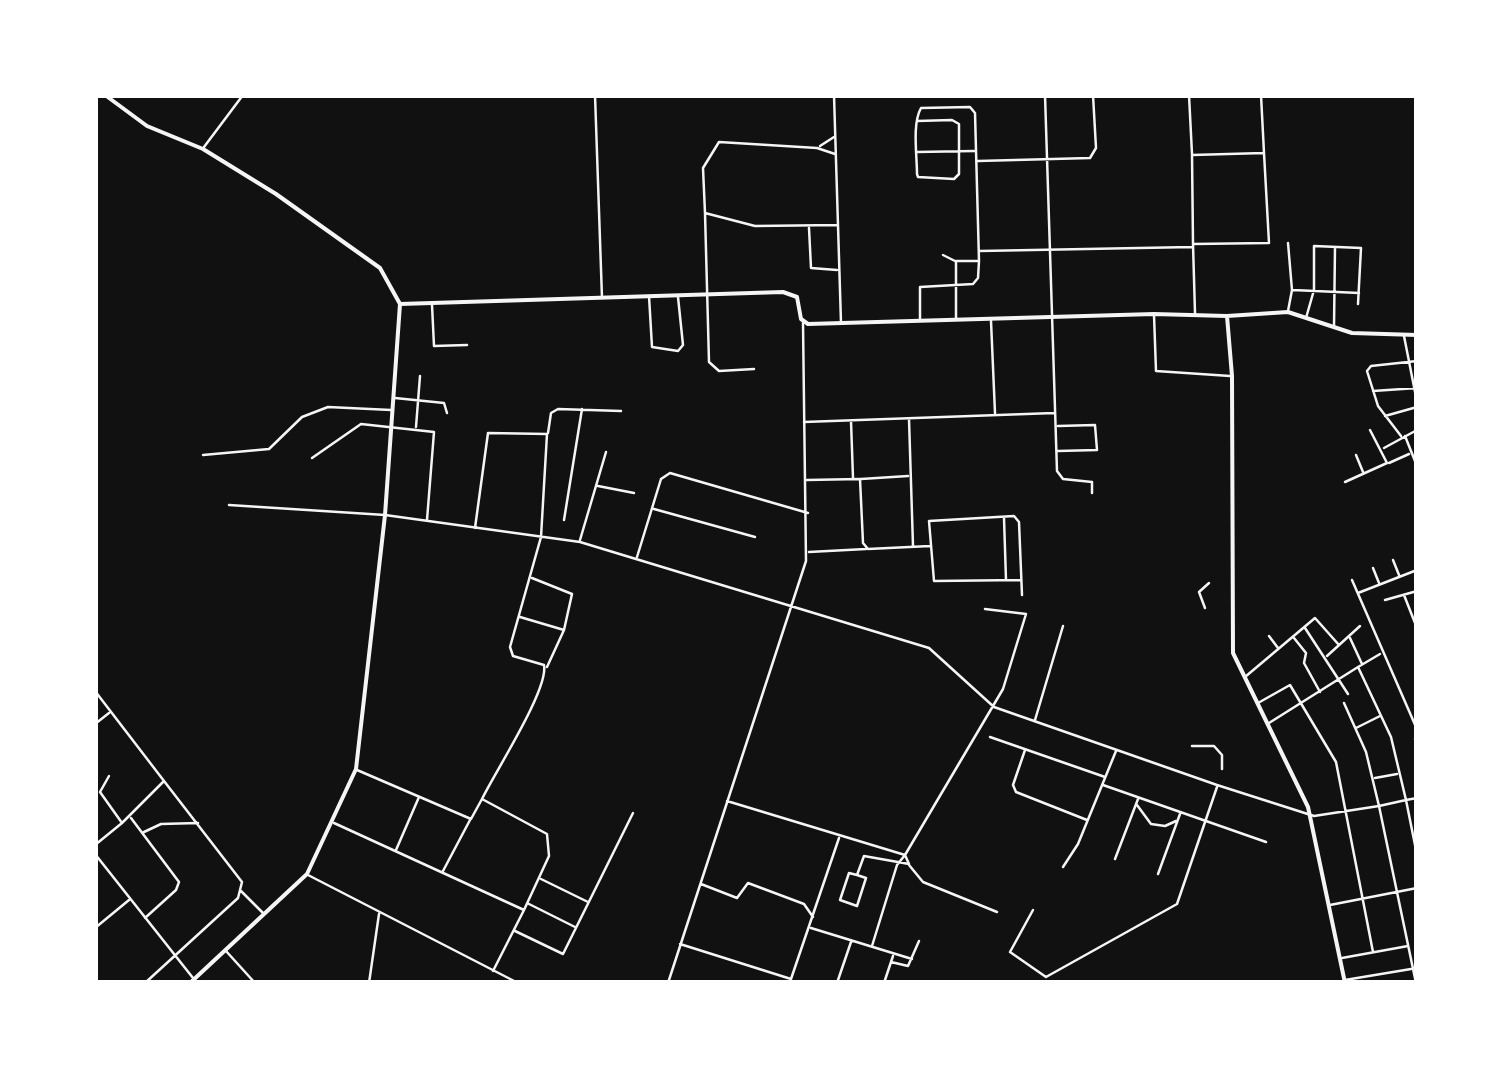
<!DOCTYPE html>
<html>
<head>
<meta charset="utf-8">
<style>
	body { margin:0 }
	#map { position:relative; width:1512px; height:1078px; overflow:hidden; background:#111; font-family:"DejaVu Sans",sans-serif }
	canvas { display:block }
	.frame { position:absolute; inset:0; border:98px solid #fff; pointer-events:none }
</style>
</head>
<body>
<div id="map">
<canvas width="1512" height="1078"></canvas>
<div class="frame"></div>
</div>
<script>
const ctx = document.querySelector('canvas').getContext('2d');
ctx.lineJoin = 'round';
function stroke(path, color, width, dash) {
  ctx.strokeStyle = color;
  ctx.lineWidth = width;
  ctx.lineCap = dash ? 'butt' : 'round';
  ctx.setLineDash(dash || []);
  ctx.stroke(path);
}
stroke(new Path2D(`
	M595 95 602 298
	M834 95 841 323
	M1045 95 1057 471 1063 479 1092 482V493
	M1189 95 1192 154
	M917 121 952 120 959 124V174L954 179 918 177 917 174C917 155 912 124 921 108L970 107 975 113 979 261 978 278 973 284 920 287V320
	M820 146 834 137
	M204 147 243 95
	M917 152 974 151
	M978 161 1090 158 1096 148 1093 95
	M705 213 703 168 719 142 817 148 835 154
	M809 228 811 268 837 270
	M1193 243 1192 155 1264 153 1261 95
	M980 251 1192 247
	M943 255 955 261
	M1293 290 1359 293
	M649 296 652 347 678 351 683 345 678 297
	M432 305 434 346 467 345
	M1288 311 1292 290 1288 243
	M1195 313 1193 244 1269 243 1264 153
	M1154 315 1156 371 1230 376
	M956 318V261H979
	M1306 318 1314 290V246L1361 248 1358 304
	M991 321 995 413
	M1334 327 1335 247
	M1404 336 1417 402
	M754 369 719 371 709 362 705 213 755 226 838 225
	M1373 391 1417 388
	M395 398 444 403 447 413
	M1385 416 1417 407
	M909 419 913 546
	M851 421 853 478
	M804 422 1054 413
	M416 427 420 376
	M548 433 551 413 558 409 621 411
	M1401 436 1378 406 1367 371 1371 366 1417 361
	M1405 436 1417 466
	M1384 448 1417 430
	M1058 451 1097 450 1095 425 1058 426
	M203 455 269 449 302 417 328 407 391 410
	M1356 455 1363 472
	M312 458 361 424 434 432 427 520
	M1389 463 1409 454
	M861 479 908 476
	M807 480 860 479 863 543 868 549 930 546
	M1345 482 1387 463 1370 430
	M598 486 634 493
	M229 505 385 515 580 542 929 648 994 707 1217 785 1314 816 1379 806 1416 983
	M654 509 755 537
	M1004 518 1006 580
	M564 520 582 409
	M475 528 488 433 547 434 541 537 510 647 513 656 544 665C549 689 495 772 482 799
	M580 540 606 452
	M809 552 866 549
	M637 557 661 479 670 473 808 513
	M1393 560 1399 575
	M1373 568 1379 583
	M532 578 572 594 564 630 547 667
	M1021 580 934 581 929 521 1014 516 1019 522 1022 595
	M1352 580 1416 727
	M1358 593 1417 570
	M1404 595 1417 628
	M1385 600 1417 591
	M1205 608 1199 592 1209 583
	M520 617 564 630
	M1305 628 1348 694
	M1269 636 1278 648
	M1294 638 1306 653 1304 663 1320 692
	M1350 638 1362 664
	M1327 656 1360 626
	M1358 667 1380 654
	M1245 677 1315 618 1339 645
	M95 691 164 781
	M1258 703 1290 685 1336 762 1373 952
	M1344 703 1366 752 1379 806 1406 800 1417 855
	M1035 720 1063 626
	M1269 723 1358 667 1391 737 1406 800 1417 798
	M95 724 109 713
	M1356 728 1380 716
	M990 737 1105 777
	M1415 739 1417 749
	M1192 746H1214L1222 755V769
	M1025 750 1013 785 1016 792 1087 820
	M357 770 471 819 482 799 547 834 549 856 524 910
	M1375 778 1397 774
	M1103 785 1266 842
	M727 801 905 855 1003 689 1026 614 985 609
	M1137 805 1151 824 1165 826 1176 821
	M131 818 179 882 176 890 145 918
	M122 823 164 781 242 882 238 898 145 983
	M334 823 524 910 493 971
	M144 832 161 824 198 823
	M95 845 122 823 100 792 109 776
	M396 850 419 797
	M95 854 193 978
	M1115 859 1138 799
	M909 865 923 882 997 912
	M1063 867 1078 844 1116 751
	M443 871 470 820
	M1158 874 1180 814
	M308 875 518 983
	M857 875 866 878 857 906 840 900 849 873 857 875 864 856 909 864 905 855
	M541 879 588 902
	M701 884 737 898 748 883 804 904 813 917
	M241 891 263 913
	M529 904 575 927
	M1330 905 1417 888
	M1033 910 1010 952 1046 977 1177 904 1217 787
	M95 928 129 900
	M811 928 912 959
	M515 931 563 954 633 813
	M680 944 791 979 839 838
	M872 946 897 865 905 855
	M226 951 255 983
	M1342 958 1408 946
	M891 962 908 966 919 941
	M1345 980 1411 969
	M369 983 379 914
	M668 983 806 561 803 323
	M837 983 851 942
	M884 983 893 956`), '#f5f5f5', 2.5);
stroke(new Path2D(`
	M105 95 147 126 203 149 276 194 380 268 400 304 385 515 356 769 307 874 190 983
	M400 304 783 292 797 297 801 319 808 324 1154 314 1227 316 1232 376 1233 653 1308 807 1345 983
	M1227 316 1288 312 1352 333 1417 335`), '#f5f5f5', 4);
</script>
</body>
</html>
